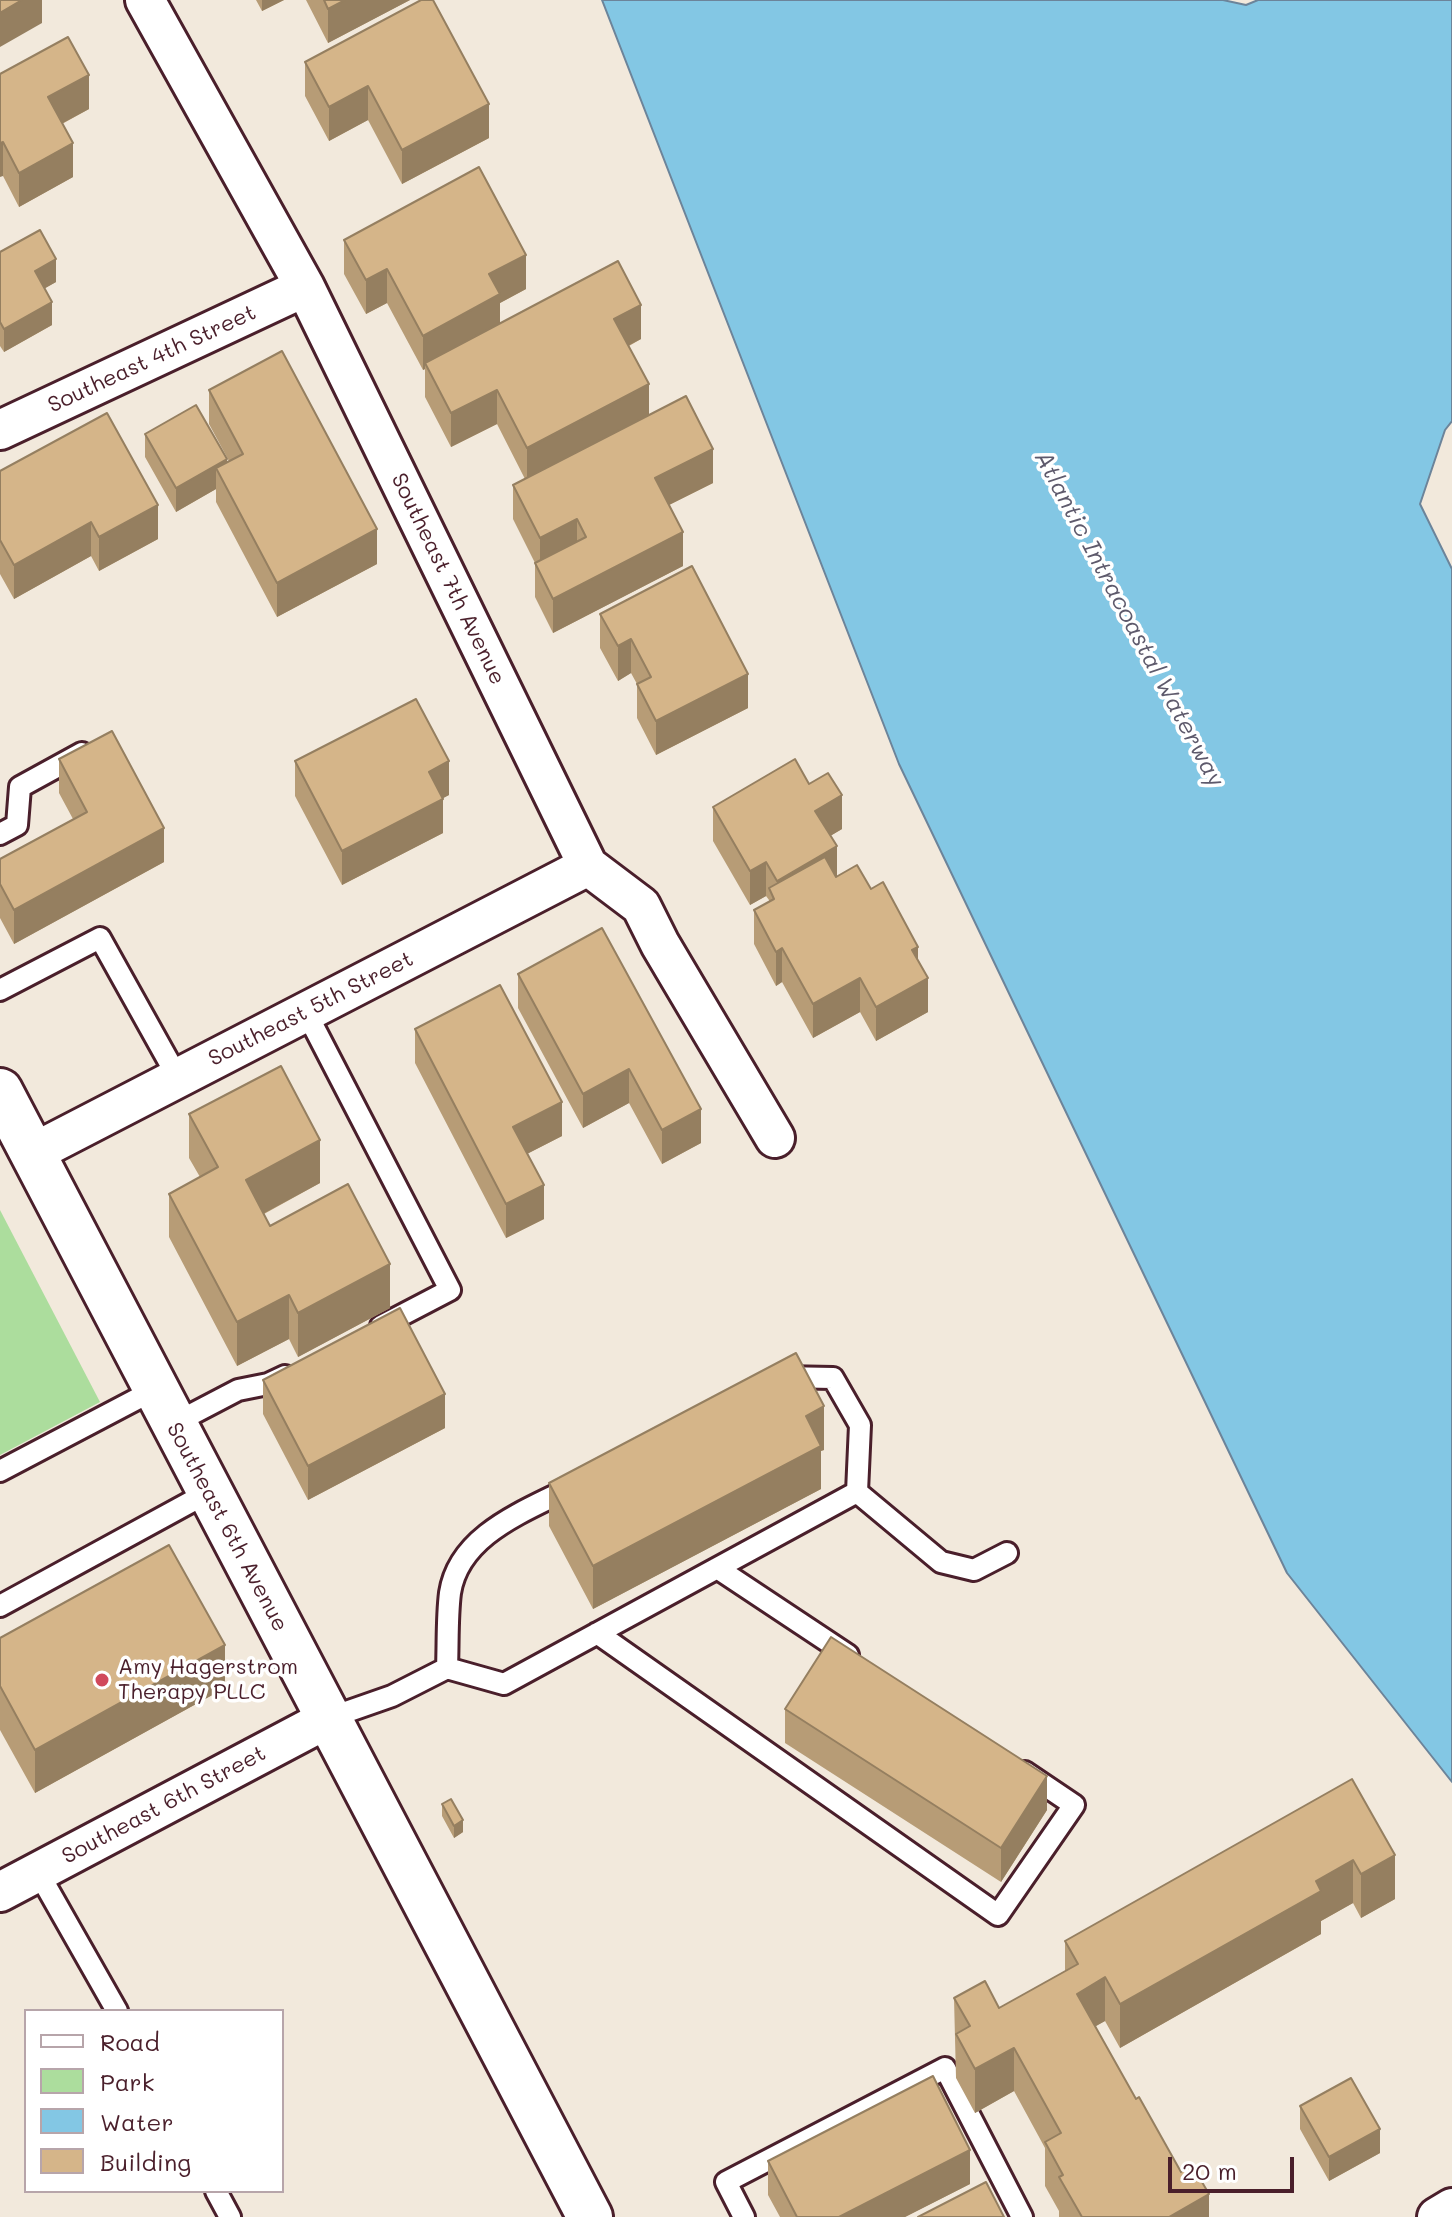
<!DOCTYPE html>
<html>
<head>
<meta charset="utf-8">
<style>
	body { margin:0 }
	#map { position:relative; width:1452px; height:2217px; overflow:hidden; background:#f2e9dc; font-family:Mali,sans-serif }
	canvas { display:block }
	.legend { position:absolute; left:24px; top:2009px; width:260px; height:184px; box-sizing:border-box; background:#fff; border:2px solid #b7a5aa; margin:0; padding:10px 14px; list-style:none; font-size:24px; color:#4a1f2b }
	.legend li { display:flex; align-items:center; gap:16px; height:40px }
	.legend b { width:40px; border:2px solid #b7a5aa }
	.scale { position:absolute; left:1168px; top:2157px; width:126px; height:36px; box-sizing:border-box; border:4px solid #4a1f2b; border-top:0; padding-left:10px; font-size:24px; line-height:28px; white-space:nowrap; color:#4a1f2b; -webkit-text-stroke:6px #fff; paint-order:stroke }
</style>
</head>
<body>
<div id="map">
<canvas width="1452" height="2217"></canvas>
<ul class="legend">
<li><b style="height:10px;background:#fff"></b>Road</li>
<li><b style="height:22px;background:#acdd9d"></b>Park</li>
<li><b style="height:22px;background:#83c7e4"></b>Water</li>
<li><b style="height:22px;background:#d5b589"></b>Building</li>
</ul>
<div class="scale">20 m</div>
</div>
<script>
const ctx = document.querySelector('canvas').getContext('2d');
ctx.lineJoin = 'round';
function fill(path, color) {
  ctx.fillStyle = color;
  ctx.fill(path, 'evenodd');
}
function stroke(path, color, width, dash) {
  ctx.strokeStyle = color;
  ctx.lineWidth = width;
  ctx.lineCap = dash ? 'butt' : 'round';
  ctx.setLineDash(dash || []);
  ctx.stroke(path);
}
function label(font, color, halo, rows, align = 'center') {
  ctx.font = font + ' Mali,sans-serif';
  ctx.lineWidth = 7;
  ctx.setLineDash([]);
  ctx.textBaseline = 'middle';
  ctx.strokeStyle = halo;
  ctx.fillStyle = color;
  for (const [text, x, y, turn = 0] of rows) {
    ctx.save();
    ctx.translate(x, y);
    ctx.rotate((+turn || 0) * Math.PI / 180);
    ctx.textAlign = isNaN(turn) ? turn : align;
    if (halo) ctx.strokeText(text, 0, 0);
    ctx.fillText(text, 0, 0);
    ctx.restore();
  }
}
fill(new Path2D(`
	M0 1210 100 1402 0 1455Z`), '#acdd9d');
const water = new Path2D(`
	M602 0H1223L1246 5 1258 0H1452V421L1445 430 1420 504 1452 569V1782L1287 1573 899 764Z`);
fill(water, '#83c7e4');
stroke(water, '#6c849a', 2);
const service = new Path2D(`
	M0 834 17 825 20 787 82 753
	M0 990 100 938 178 1078
	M306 1012 450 1290 381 1326
	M173 1424 238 1390 268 1384 285 1376
	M0 1471 156 1389
	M857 1492 941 1562 974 1570 1007 1553
	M717 1568 848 1655
	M0 1606 209 1492
	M597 1633 998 1915 1074 1805 1025 1772
	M447 1668C448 1643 447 1617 450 1593 459 1534 526 1511 572 1487
	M329 1718 392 1696 447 1668 504 1684 857 1492 860 1425 833 1378 781 1377
	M38 1872 117 2011
	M216 2191 230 2217
	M744 2217 726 2182 945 2068 1022 2217`);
const minor = new Path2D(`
	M145 0 305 287 588 866 641 906 660 944 775 1138
	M0 430 305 287
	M33 1153 588 866
	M0 1892 329 1718
	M1437 2217 1452 2208`);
const primary = new Path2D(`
	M0 1091 590 2217`);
stroke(service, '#4a1f2b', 26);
stroke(minor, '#4a1f2b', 44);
stroke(primary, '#4a1f2b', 50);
stroke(service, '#fff', 20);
stroke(minor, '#fff', 38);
stroke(primary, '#fff', 44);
fill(new Path2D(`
	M256 0H284L262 11Z
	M306 0H410L328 43Z
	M421 0 489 138 402 184 368 120 329 141 305 96V62Z
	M0 74 89 109 62 124 73 177 19 207 3 176Z
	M344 240 526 289 500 303V323L641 339 629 346 649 415 713 483 669 505 683 566 553 633 535 597V563L513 519V485L525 479 497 424 451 447 425 397V369L423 370 387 303 366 314 344 274Z
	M0 252 56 282 45 288 52 325 4 352 0 346Z
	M209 390 377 564 277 617 216 502V489L176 512 145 457V434L227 462 229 461 209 424Z
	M0 471 158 539 99 571 91 556 14 599 0 574Z
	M600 614 748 708 656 755 637 718V684L631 673 618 681 600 648Z
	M59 759 164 862 14 944 0 918V859L73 819 59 793Z
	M295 761 449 795 442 798 443 833 342 885 295 796Z
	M809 784 842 829 830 836 837 876 871 889 918 961 928 1012 876 1041 860 1012 813 1038 782 982 776 986 754 944V910L769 902V900L766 896 750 905 713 841V807Z
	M602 928 701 1143 662 1164 629 1103 583 1128 518 1008V974Z
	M415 1029 562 1136 527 1154 544 1219 506 1238 415 1063Z
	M189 1114 320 1183 264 1214 270 1226 390 1308 298 1357 289 1339 237 1366 169 1237V1194L200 1177 189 1158Z
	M263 1380 445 1428 308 1500 263 1414Z
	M824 1450 821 1451V1489L593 1609 549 1526V1483Z
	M0 1638 225 1688 35 1793 0 1730Z
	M785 1709 1047 1810 1001 1882 785 1743Z
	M1352 1779 1395 1899 1361 1918 1353 1903 1321 1921V1934L1120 2048 1105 2021 1095 2026 1136 2099 1209 2217H1059V2211L1045 2186V2148L1014 2091 975 2113 956 2078 954 1998 999 2008 1065 1971V1941Z
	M442 1804 463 1832 454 1838 442 1816Z
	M1300 2106 1380 2153 1329 2181 1300 2129Z
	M768 2161 970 2184 905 2217H780L768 2195Z`), '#b79c76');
fill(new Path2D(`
	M22 0H42V23L0 47V13Z
	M262 0H284L262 11Z
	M345 0H410L328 43V9Z
	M89 75V109L48 131V97Z
	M368 86V120L329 141V107Z
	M489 104V138L402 184V150Z
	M3 142V176L0 177V143Z
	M73 143V177L19 207V173Z
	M526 255V289L500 303V328L425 363V369L423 370V336L489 274Z
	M56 259V282L35 294V271Z
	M387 269V303L366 314V280Z
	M52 302V325L4 352V329Z
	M641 305V339L614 353V319Z
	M649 384V418L527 482V448Z
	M497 390V424L451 447V413Z
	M713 449V483L655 512V478Z
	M227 459V483L216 468V489L176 512V488Z
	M158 505V539L99 571V537Z
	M577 519V553L540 572V538Z
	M91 522V556L14 599V565Z
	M377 529V564L277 617V583Z
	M683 532V566L553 633V599Z
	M631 639V673L618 681V646Z
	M748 674V708L656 755V721Z
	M449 761V795L429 806V772Z
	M842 795V829L815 845V811Z
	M443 799V833L342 885V851Z
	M164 828V862L14 944V910Z
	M837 846V880L777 915V881Z
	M766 862V896L750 905V871Z
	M918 947V981L912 950Z
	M782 948V982L776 986V952Z
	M860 978V1012L813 1038V1004Z
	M928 978V1012L876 1041V1007Z
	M629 1069V1103L583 1128V1094Z
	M562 1102V1136L513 1161V1127Z
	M701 1109V1143L662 1164V1130Z
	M320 1140V1183L246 1223V1180Z
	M544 1185V1219L506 1238V1204Z
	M390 1264V1308L298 1357V1313Z
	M289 1295V1339L237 1366V1322Z
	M445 1394V1428L308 1500V1466Z
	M824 1406V1450L821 1451V1489L593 1609V1566L806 1416Z
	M225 1645V1688L35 1793V1750Z
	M1047 1776V1810L1001 1882V1848Z
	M463 1820V1832L454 1838V1826Z
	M1395 1855V1899L1361 1918V1874Z
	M1353 1860V1903L1321 1921V1934L1120 2048V2004L1316 1881Z
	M1105 1977V2021L1077 2037V1994Z
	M1014 2048V2091L975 2113V2069Z
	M1380 2129V2153L1329 2181V2157Z
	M970 2150V2184L905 2217H839Z
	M1209 2194V2217H1169Z`), '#957f60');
const building = new Path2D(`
	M0 0H22L0 13Z
	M324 0H345L328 9Z
	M421 0H433L489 104 402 150 368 86 329 107 305 62Z
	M68 37 89 75 48 97 73 143 19 173 3 142 0 143V74Z
	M479 167 526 255 489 274 500 294 423 336 387 269 366 280 344 240Z
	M40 230 56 259 35 271 52 302 4 329 0 322V252Z
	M618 261 641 305 614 319 649 384 527 448 497 390 451 413 425 363Z
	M282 351 377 529 277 583 216 468 243 454 209 390Z
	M686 396 713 449 655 478 683 532 553 599 535 563 586 537 577 519 540 538 513 485Z
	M196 405 227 459 176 488 145 434Z
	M107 413 158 505 99 537 91 522 14 565 0 540V471Z
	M692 566 748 674 656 721 637 684 651 677 631 639 618 646 600 614Z
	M416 699 449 761 429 772 443 799 342 851 295 761Z
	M112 731 164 828 14 910 0 884V859L87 812 59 759Z
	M795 759 809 784 828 773 842 795 815 811 837 846 777 881 766 862 750 871 713 807Z
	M825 857 836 877 857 865 871 889 883 882 918 947 912 950 928 978 876 1007 860 978 813 1004 782 948 776 952 754 910 774 899 769 888Z
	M602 928 701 1109 662 1130 629 1069 583 1094 518 974Z
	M500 985 562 1102 513 1127 544 1185 506 1204 415 1029Z
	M281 1066 320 1140 246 1180 270 1226 348 1184 390 1264 298 1313 289 1295 237 1322 169 1194 218 1167 189 1114Z
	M400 1308 445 1394 308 1466 263 1380Z
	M796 1353 824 1406 806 1416 821 1446 593 1566 549 1483Z
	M169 1545 225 1645 35 1750 0 1686V1638Z
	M831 1637 1047 1776 1001 1848 785 1709Z
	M1352 1779 1395 1855 1361 1874 1353 1860 1316 1881 1321 1891 1120 2004 1105 1977 1077 1994 1136 2099 1139 2097 1181 2172 1192 2165 1209 2194 1169 2217H1082L1059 2177 1063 2175 1045 2142 1061 2133 1014 2048 975 2069 956 2034 970 2026 954 1998 985 1981 999 2008 1078 1964 1065 1941Z
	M451 1799 463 1820 454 1826 442 1804Z
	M933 2076 970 2150 839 2217H797L768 2161Z
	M1351 2078 1380 2129 1329 2157 1300 2106Z
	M986 2182 1004 2217H918Z`);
fill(building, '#d5b589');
stroke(building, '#957f60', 2);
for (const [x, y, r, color] of [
	[102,1680,8,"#d1495b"]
]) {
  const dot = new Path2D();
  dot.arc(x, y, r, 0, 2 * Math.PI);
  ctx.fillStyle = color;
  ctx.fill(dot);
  stroke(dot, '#fff', 3);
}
label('22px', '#4a1f2b', '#fff', [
	["Southeast 4th Street",152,359,-25],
	["Southeast 7th Avenue",448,579,64],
	["Southeast 5th Street",311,1009,-27],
	["Southeast 6th Avenue",227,1527,62],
	["Southeast 6th Street",164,1805,-28]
]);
label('22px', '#4a1f2b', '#fff', [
	["Amy Hagerstrom",118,1667],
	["Therapy PLLC",118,1692]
], 'left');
label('italic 24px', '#5e5a6c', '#fff', [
	["Atlantic Intracoastal Waterway",1129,619,62]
]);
</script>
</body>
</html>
